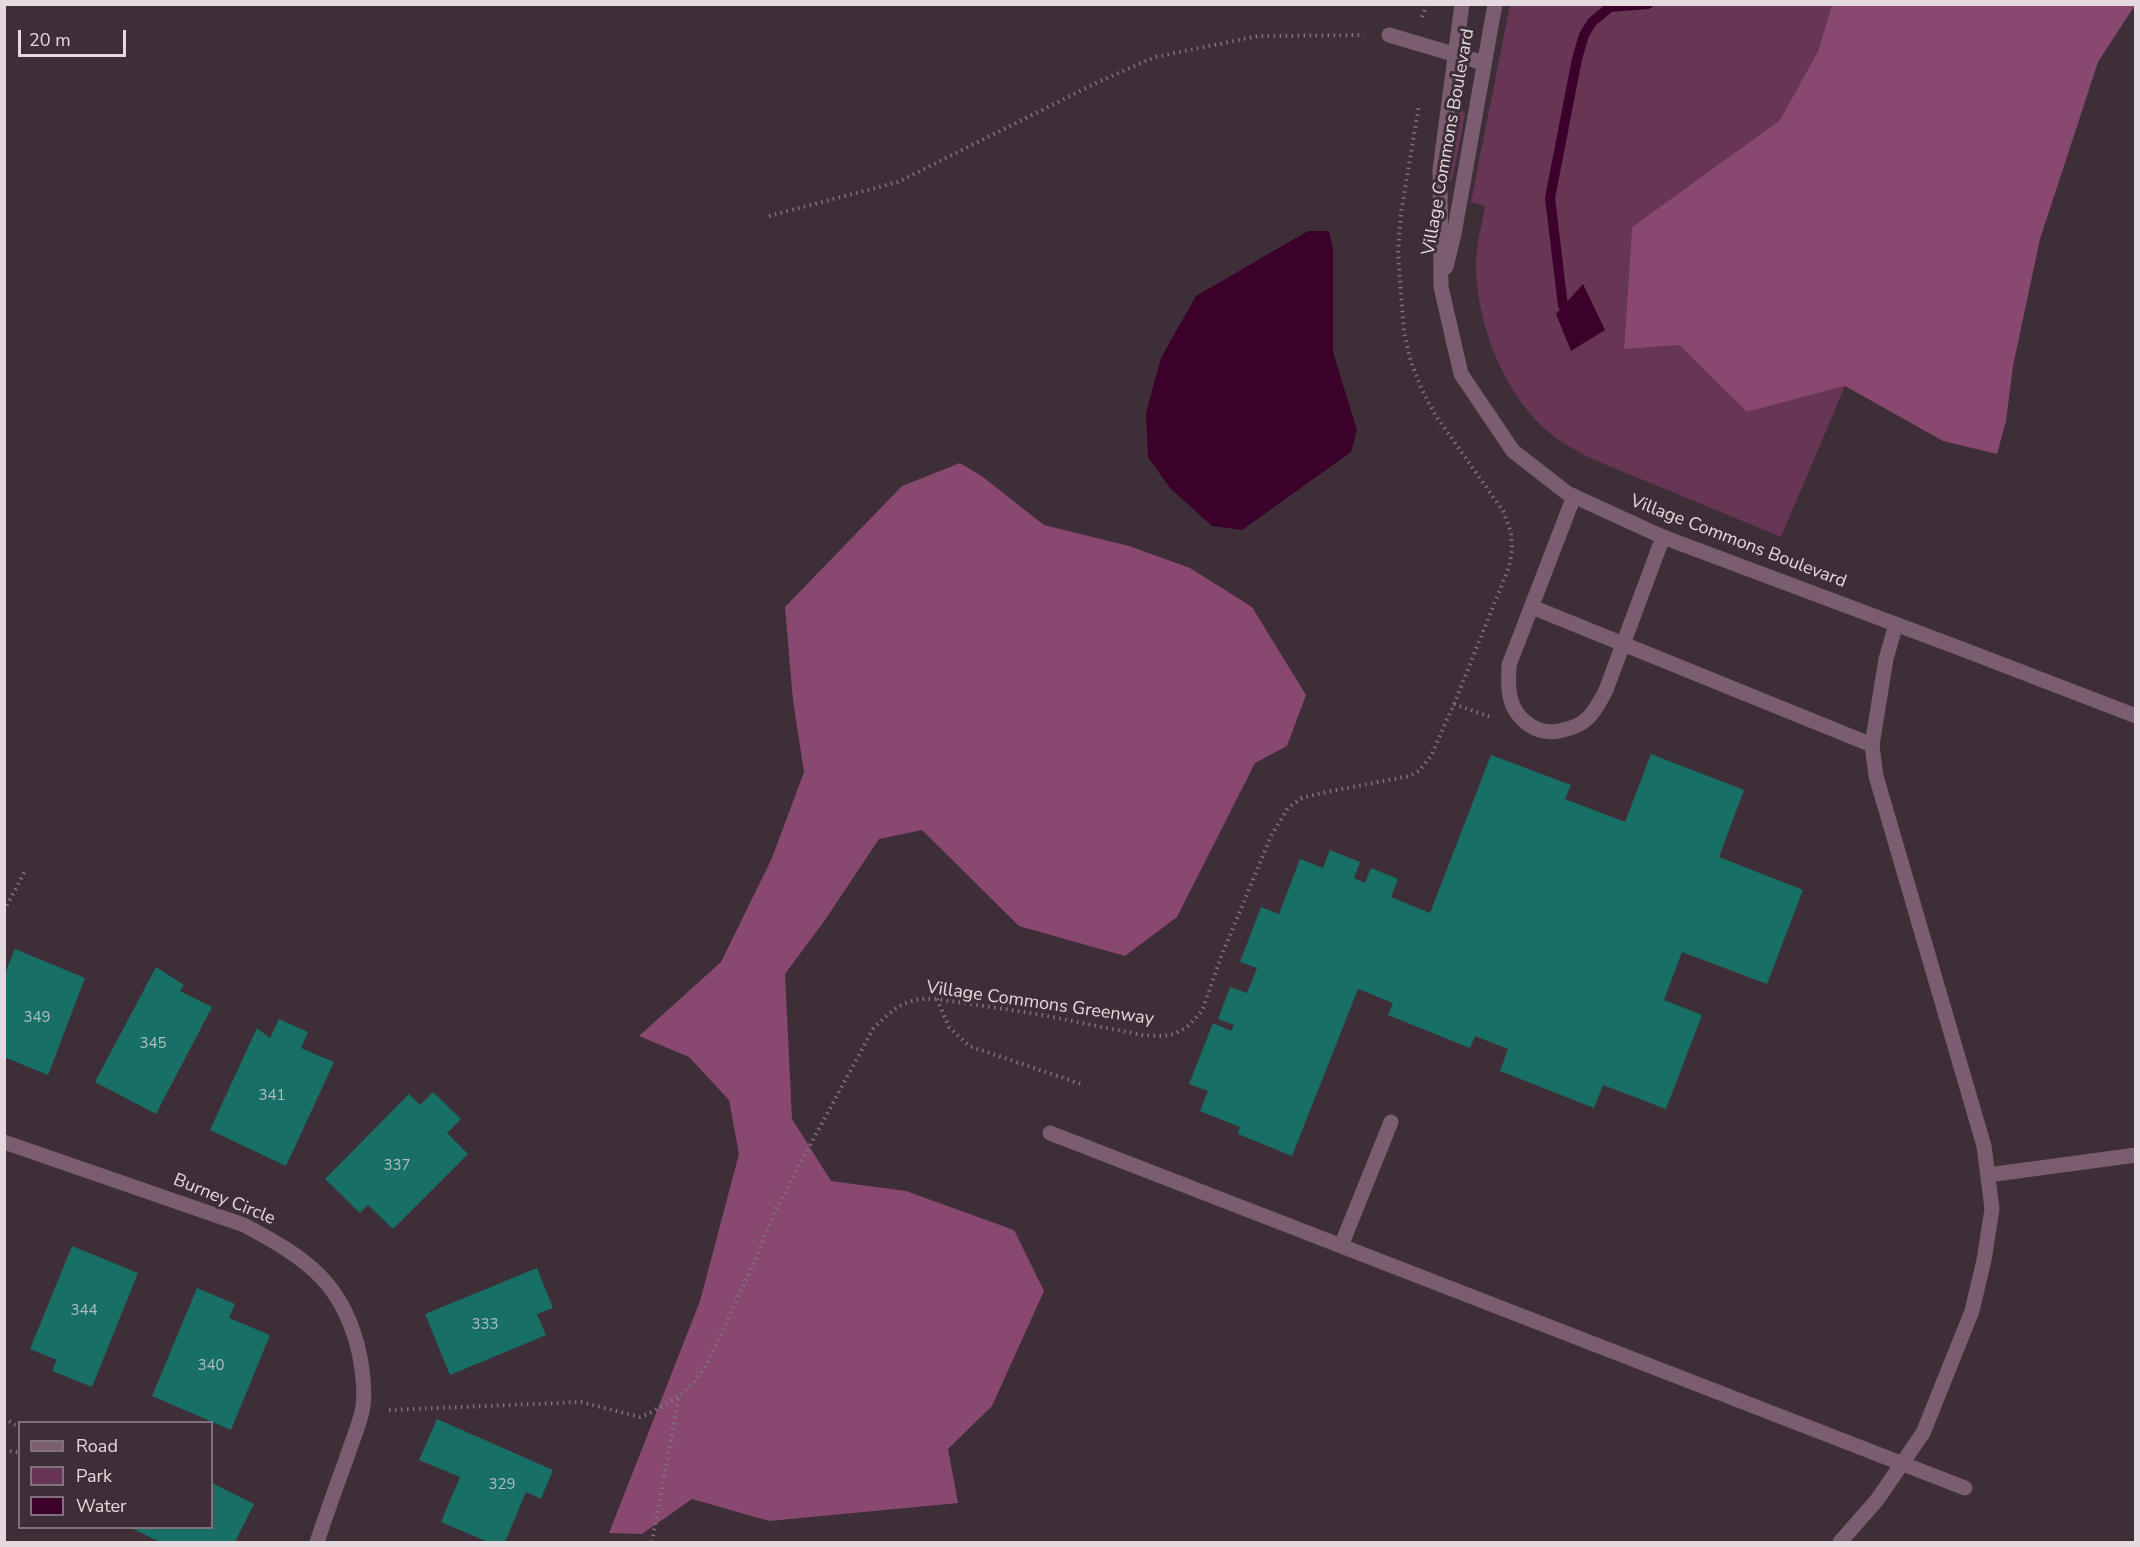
<!DOCTYPE html>
<html>
<head>
<meta charset="utf-8">
<style>
	body { margin:0 }
	#map { position:relative; width:2140px; height:1547px; overflow:hidden; background:#3e2e37; font-family:"Nunito Sans",sans-serif }
	canvas { display:block }
	.frame { position:absolute; inset:0; border:6px solid #e4d9df; pointer-events:none }
	.legend { position:absolute; left:18px; top:1421px; width:195px; height:108px; box-sizing:border-box; background:#3e2e37; border:2px solid #80727a; margin:0; padding:8px 10px; list-style:none; font-size:18px; color:#e4d9df }
	.legend li { display:flex; align-items:center; gap:12px; height:30px }
	.legend b { width:30px; border:2px solid #80727a }
	.scale { position:absolute; left:18px; top:30px; width:108px; height:27px; box-sizing:border-box; border:3px solid #e4d9df; border-top:0; padding-left:8px; font-size:18px; line-height:21px; white-space:nowrap; color:#e4d9df; -webkit-text-stroke:4px #3e2e37; paint-order:stroke }
</style>
</head>
<body>
<div id="map">
<canvas width="2140" height="1547"></canvas>
<div class="frame"></div>
<ul class="legend">
<li><b style="height:8px;background:#7a5d6e"></b>Road</li>
<li><b style="height:16px;background:#673654"></b>Park</li>
<li><b style="height:16px;background:#3c012b"></b>Water</li>
</ul>
<div class="scale">20 m</div>
</div>
<script>
const ctx = document.querySelector('canvas').getContext('2d');
ctx.lineJoin = 'round';
function fill(path, color) {
  ctx.fillStyle = color;
  ctx.fill(path, 'evenodd');
}
function stroke(path, color, width, dash) {
  ctx.strokeStyle = color;
  ctx.lineWidth = width;
  ctx.lineCap = dash ? 'butt' : 'round';
  ctx.setLineDash(dash || []);
  ctx.stroke(path);
}
function label(font, color, halo, rows, align = 'center') {
  ctx.font = font + ' "Nunito Sans",sans-serif';
  ctx.lineWidth = 6;
  ctx.setLineDash([]);
  ctx.textBaseline = 'middle';
  ctx.strokeStyle = halo;
  ctx.fillStyle = color;
  for (const [text, x, y, turn = 0] of rows) {
    ctx.save();
    ctx.translate(x, y);
    ctx.rotate((+turn || 0) * Math.PI / 180);
    ctx.textAlign = isNaN(turn) ? turn : align;
    if (halo) ctx.strokeText(text, 0, 0);
    ctx.fillText(text, 0, 0);
    ctx.restore();
  }
}
fill(new Path2D(`
	M1510 5H1832L1818 51 1780 120 1632 227 1624 348 1679 345 1747 412 1845 386 1781 537C1736 518 1691 500 1646 481 1612 467 1573 454 1545 429 1502 390 1476 321 1476 264 1476 245 1482 225 1485 206L1471 202Z
	M1462 110 1465 114 1453 177 1450 182 1449 175 1457 113Z`), '#673654');
fill(new Path2D(`
	M1832 5H2135L2098 62 2040 239 2013 366 2006 421 1997 454 1943 441 1845 386 1747 412 1679 345 1624 349 1632 227 1780 120 1818 51Z
	M960 463 983 477 1044 525 1129 546 1190 568 1252 607 1306 695 1287 746 1255 763 1177 917 1125 956 1019 926 922 830 879 839 825 920 785 974 792 1119 831 1181 906 1191 1014 1230 1044 1291 992 1406 948 1449 958 1503 769 1521 692 1499 642 1534 609 1533 700 1301 739 1154 729 1100 689 1057 639 1036 721 962 772 858 804 772 793 701 785 607 902 486Z`), '#884870');
fill(new Path2D(`
	M1308 231H1329L1333 249V352L1357 430 1351 452 1242 530 1212 526 1170 488 1148 457 1146 413 1161 358 1196 296Z
	M1583 284 1605 330 1571 351 1556 314Z`), '#3c012b');
stroke(new Path2D(`
	M1563 306 1550 198 1577 59 1584 35 1592 22 1610 7 1648 4`), '#3c012b', 10);
fill(new Path2D(`
	M1651 754 1744 790 1719 857 1803 890 1767 984 1682 952 1664 1000 1702 1015 1666 1109 1603 1085 1594 1108 1500 1071 1508 1049 1475 1036 1470 1048 1388 1015 1393 1003 1358 989 1292 1156 1238 1134 1240 1127 1200 1111 1208 1091 1189 1084 1213 1023 1231 1031 1234 1025 1218 1019 1230 987 1247 993 1257 968 1240 962 1261 907 1279 914 1300 859 1323 868 1330 850 1360 862 1354 878 1365 883 1371 868 1398 879 1391 897 1430 913 1491 755 1571 785 1565 799 1625 822Z
	M15 949 85 978 48 1075 4 1057V976Z
	M156 967 184 985 180 991 212 1007 156 1114 95 1082Z
	M279 1019 308 1032 301 1048 334 1062 286 1166 210 1130 257 1028 270 1038Z
	M433 1092 461 1119 447 1133 468 1154 393 1229 368 1205 360 1213 325 1179 409 1094 420 1105Z
	M72 1246 138 1273 92 1387 52 1371 57 1360 30 1349Z
	M537 1268 553 1308 537 1314 546 1335 450 1375 425 1314Z
	M197 1288 235 1304 229 1318 270 1335 231 1430 152 1396Z
	M437 1419 553 1470 541 1499 526 1492 505 1542H488L441 1522 460 1477 419 1460Z
	M212 1483 254 1504 235 1542H160L131 1528H212Z`), '#176f65');
stroke(new Path2D(`
	M1422 17 1427 4
	M769 216 898 182 1098 82 1155 57 1258 36 1364 35
	M1454 704 1490 717
	M4 911 25 871
	M937 999 949 1027 969 1046 1084 1085
	M389 1410 581 1402 640 1417 648 1414 679 1396 695 1381 707 1364 757 1256 775 1210 873 1029C894 1008 905 997 937 999L1037 1014 1142 1035 1163 1036 1174 1034 1187 1027 1202 1011 1221 957 1271 836 1288 808 1302 798 1321 793 1410 776 1419 771 1431 756 1454 704 1509 567 1512 551 1511 532 1503 511 1436 416 1422 390 1411 362 1404 332 1398 253 1401 213 1419 105
	M4 1418 20 1428
	M4 1450 20 1453
	M652 1542 679 1396`), '#81737b', 4, [1.5, 4.5]);
stroke(new Path2D(`
	M1574 496 1509 665C1509 673 1508 681 1509 689 1511 717 1536 738 1563 730 1572 728 1582 724 1588 718 1596 710 1601 700 1606 690L1663 537
	M1532 607 1872 745
	M1050 1133 1965 1488
	M1341 1246 1391 1122`), '#7a5d6e', 15);
stroke(new Path2D(`
	M1462 4 1440 170 1441 287 1461 374 1513 451 1567 493 1663 537 1962 649 2136 716
	M1389 35 1484 63
	M1446 267 1454 234 1495 4
	M4 1142 244 1225C306 1258 345 1283 360 1357 363 1374 366 1395 362 1412 358 1428 351 1444 346 1460 336 1487 326 1515 317 1542
	M1988 1175 2136 1155
	M1840 1542 1877 1500 1923 1433 1972 1311 1984 1260 1992 1209 1984 1146 1876 776 1872 745 1886 659 1896 624`), '#7a5d6e', 15);
label('15px', '#b1bec0', null, [
	["349",37,1018],
	["345",153,1044],
	["341",272,1096],
	["337",397,1166],
	["344",84,1311],
	["333",485,1325],
	["340",211,1366],
	["329",502,1485]
]);
label('18px', '#e4d9df', '#3e2e37', [
	["Village Commons Boulevard",1449,142,-80],
	["Village Commons Boulevard",1738,542,21],
	["Village Commons Greenway",1040,1004,8],
	["Burney Circle",224,1200,22]
]);
</script>
</body>
</html>
